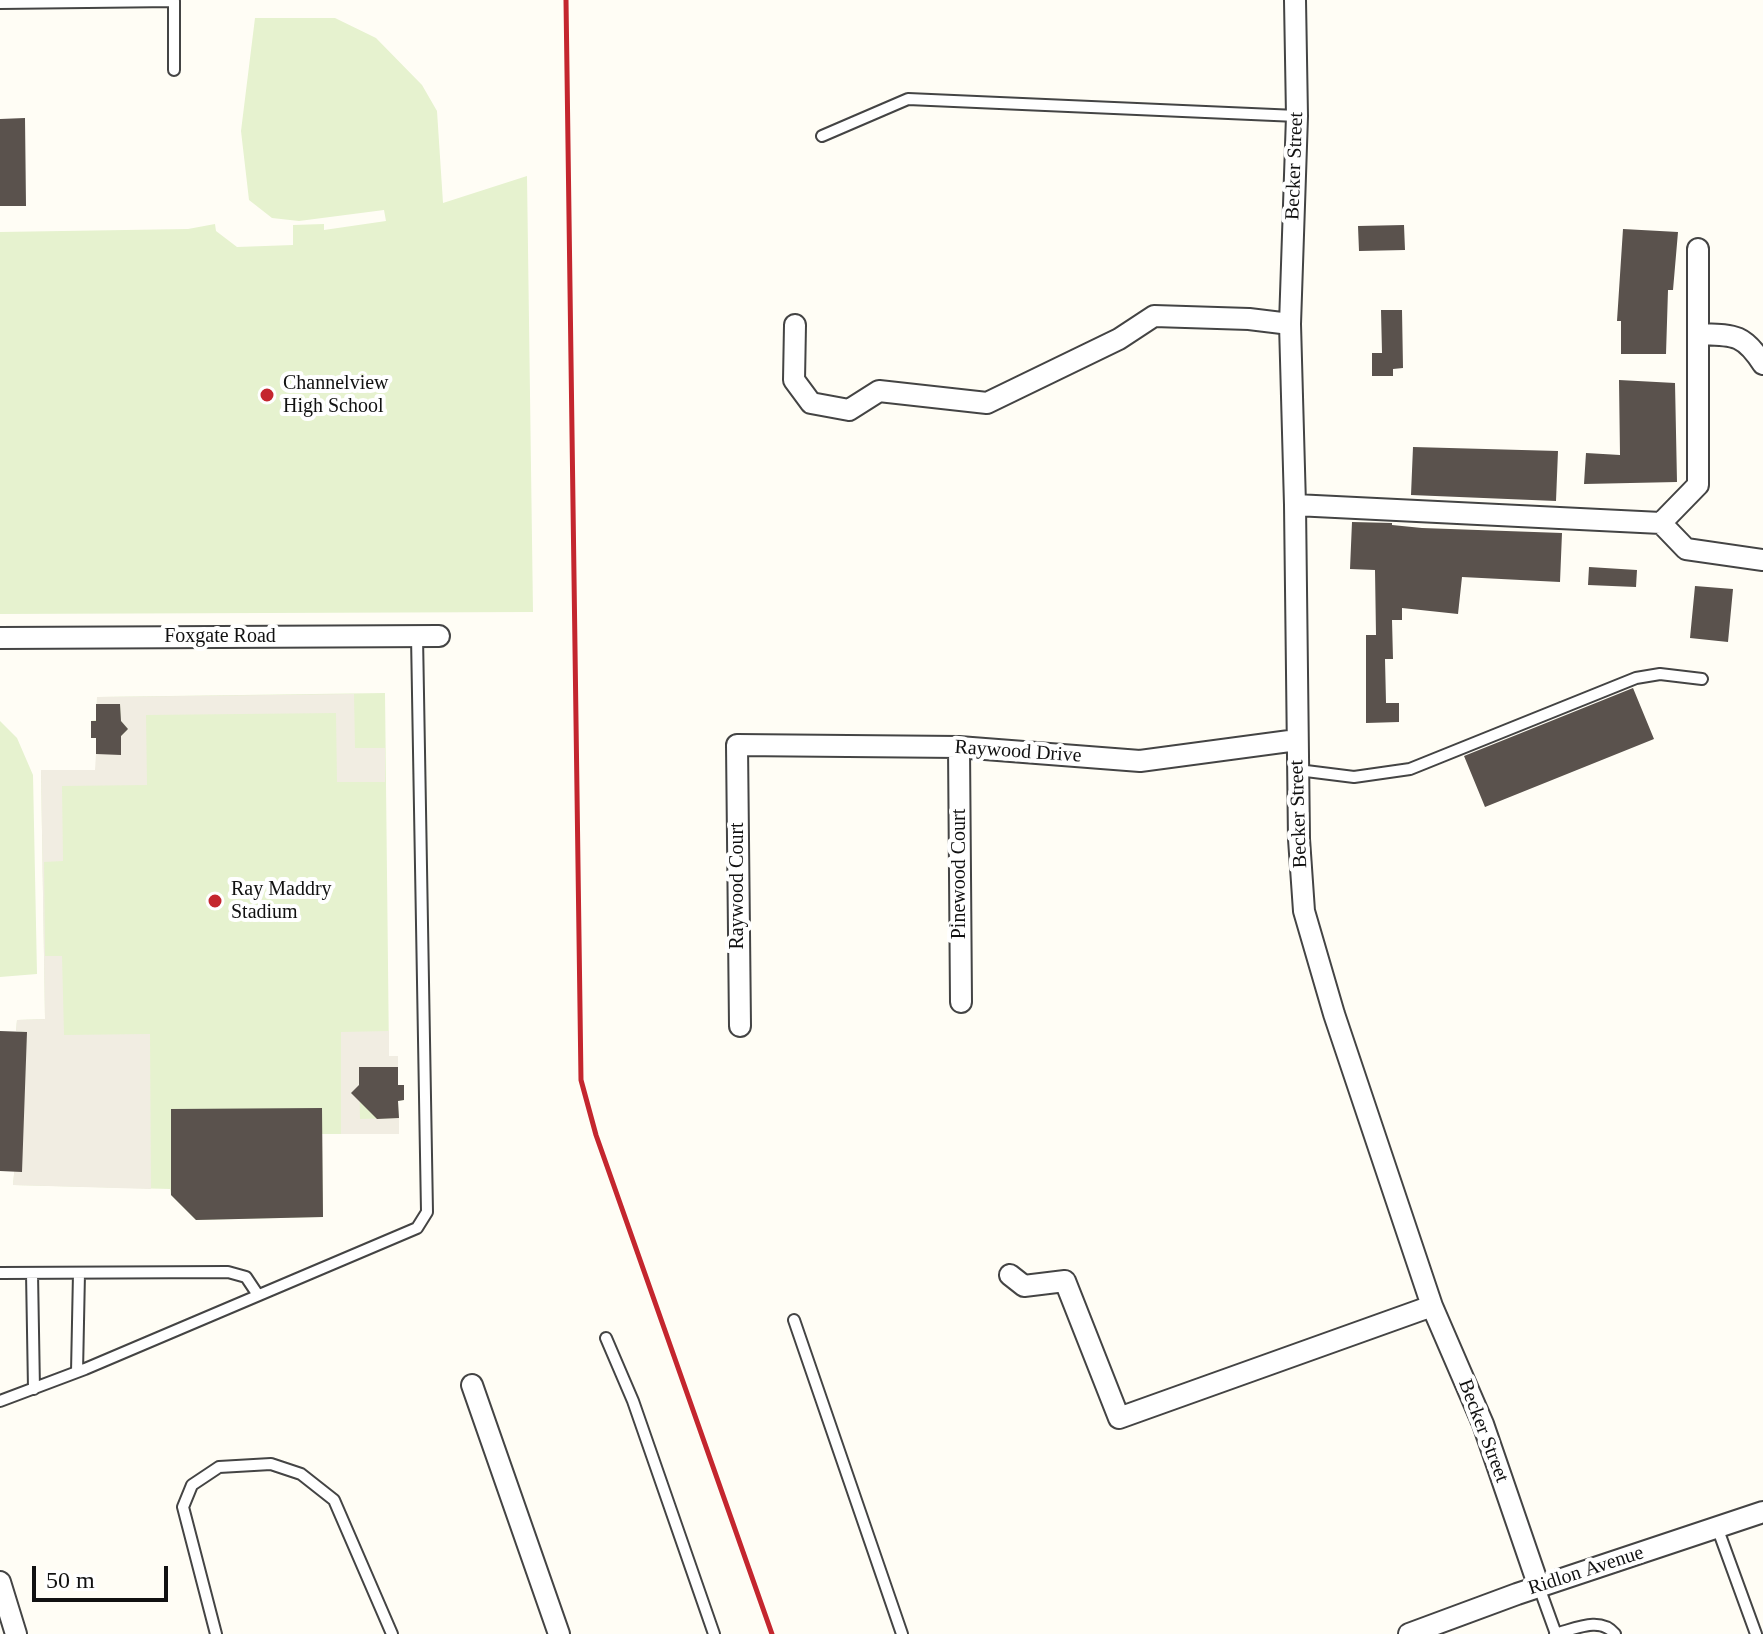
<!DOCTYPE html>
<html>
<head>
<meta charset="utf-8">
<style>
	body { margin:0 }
	#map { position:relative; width:1763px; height:1634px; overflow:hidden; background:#fffdf5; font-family:"Times New Roman",serif }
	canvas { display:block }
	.scale { position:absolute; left:32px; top:1566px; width:136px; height:36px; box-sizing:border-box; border:4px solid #111; border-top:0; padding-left:10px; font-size:24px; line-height:28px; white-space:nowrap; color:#111; -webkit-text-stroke:6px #fff; paint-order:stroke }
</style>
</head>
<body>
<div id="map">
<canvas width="1763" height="1634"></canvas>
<div class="scale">50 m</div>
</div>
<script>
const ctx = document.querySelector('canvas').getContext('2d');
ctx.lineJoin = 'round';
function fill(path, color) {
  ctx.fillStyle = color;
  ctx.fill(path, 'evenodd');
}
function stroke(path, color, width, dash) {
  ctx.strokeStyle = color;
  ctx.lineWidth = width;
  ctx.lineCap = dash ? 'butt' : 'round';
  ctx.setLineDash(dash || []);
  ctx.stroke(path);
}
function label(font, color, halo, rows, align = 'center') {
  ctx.font = font + ' "Times New Roman",serif';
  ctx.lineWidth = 8;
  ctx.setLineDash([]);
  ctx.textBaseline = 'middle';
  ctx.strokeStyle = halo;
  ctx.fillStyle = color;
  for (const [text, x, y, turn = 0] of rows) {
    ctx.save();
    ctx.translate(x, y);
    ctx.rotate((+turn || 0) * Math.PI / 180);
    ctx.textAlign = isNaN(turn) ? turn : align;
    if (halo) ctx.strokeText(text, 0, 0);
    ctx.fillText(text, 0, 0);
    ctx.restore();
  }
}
fill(new Path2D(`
	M255 18H335L376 38 422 85 437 111 443 203 527 176 533 612 0 614V232L188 229 215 224 216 231 237 247 293 245V225L324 224V230L386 221 384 210 299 221 272 218 249 200 241 131Z
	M385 693 389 1056H398V1085H404V1100L398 1101 399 1134H322L323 1217 196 1220 171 1195 170 1189 13 1185 27 1032 16 1031 17 1020 45 1019 41 770H96V738H91V721L96 720 97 697Z
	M0 721 17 738 33 775 37 974 0 977Z`), '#e6f2cf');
fill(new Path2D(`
	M354 694 355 748H385V782H337L336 713 146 715 147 785 62 786 63 861 44 862 45 956H62L64 1035 150 1034 151 1189 13 1185 27 1032 16 1031 17 1020 45 1019 41 770H95L96 754H121V736L128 729 121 721 120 704H97V697Z
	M389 1031V1056H398V1067H359L360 1119 399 1118V1134H341V1032Z`), '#f1ede2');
fill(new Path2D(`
	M25 118 26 206H0V119Z
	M1404 225 1405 250 1359 251 1358 226Z
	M1623 229 1678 232 1673 290H1668L1666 354H1621V321H1617Z
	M1381 310H1402L1403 368 1393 369V376H1372V353H1382Z
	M1619 380 1675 383 1677 482 1584 484 1586 453 1620 455Z
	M1413 447 1558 451 1556 501 1411 495Z
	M1352 522 1392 523V525L1422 528 1562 533 1560 582 1462 577 1458 614 1402 608V620H1392L1393 659H1385L1386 703H1399V722L1366 723V635H1376L1375 570 1350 569Z
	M1589 567 1637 570 1636 587 1588 585Z
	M1695 586 1733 589 1728 642 1690 638Z
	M1633 688 1654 739 1485 807 1464 756Z
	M96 704H120L121 721 128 729 121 736V755L96 754V738H91V721H96Z
	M0 1031 27 1032 22 1172 0 1171Z
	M359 1067H398V1085H404V1100L398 1101 399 1118 377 1119 351 1093 359 1085Z
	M322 1108 323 1217 196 1220 171 1195V1109Z`), '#5a524d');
const lane = new Path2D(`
	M0 3 174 1V70
	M822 136 908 99 1297 116
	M1298 770 1354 777 1410 769 1636 678 1660 674 1702 679
	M0 1273 228 1272 246 1277 258 1295
	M32 1273 34 1389
	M794 1320 902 1634
	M606 1338 633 1401 714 1634
	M77 1372 79 1273
	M0 1401 85 1369 417 1228 427 1212 417 636
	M1717 1527 1756 1634
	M1539 1587 1556 1634
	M216 1634 183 1507 192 1485 219 1467 271 1464 301 1474 334 1500 392 1634
	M1555 1634C1575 1629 1600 1616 1615 1634`);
const street = new Path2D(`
	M1295 0 1297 116 1290 324 1295 505 1299 839 1304 911 1334 1014 1432 1306 1483 1424 1539 1587
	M795 325 794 380 811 403 849 410 879 391 987 403 1119 339 1154 316 1249 319 1290 324
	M1698 334C1733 335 1743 333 1763 364
	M1295 505 1661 523 1698 485V249
	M1661 523 1686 549 1763 560
	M0 638 439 636
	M959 747 961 1002
	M740 1026 737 745 959 747 1140 761 1297 740
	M1010 1275 1024 1286 1065 1281 1119 1418 1432 1306
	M472 1385 559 1634
	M0 1582 16 1634
	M1409 1634 1517 1594 1763 1512`);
stroke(lane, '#444', 14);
stroke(street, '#444', 24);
stroke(lane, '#fff', 10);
stroke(street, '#fff', 20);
stroke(new Path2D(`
	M566 0 581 1080 596 1135 772 1634`), '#c4262e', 5);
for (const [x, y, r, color] of [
	[267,395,8,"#c4262e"],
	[215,901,8,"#c4262e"]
]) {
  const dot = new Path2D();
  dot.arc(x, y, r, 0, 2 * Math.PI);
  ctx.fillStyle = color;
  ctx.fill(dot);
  stroke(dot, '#fff', 3);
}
label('20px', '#111', '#fff', [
	["Becker Street",1295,166,-88],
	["Foxgate Road",220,637],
	["Raywood Drive",1018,752,4],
	["Becker Street",1299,814,-92],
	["Pinewood Court",960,874,-90],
	["Raywood Court",738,886,-90],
	["Becker Street",1483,1431,69],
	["Ridlon Avenue",1586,1571,-18]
]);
label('20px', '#111', '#fff', [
	["Channelview",283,384],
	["High School",283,407],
	["Ray Maddry",231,890],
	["Stadium",231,913]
], 'left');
</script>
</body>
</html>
